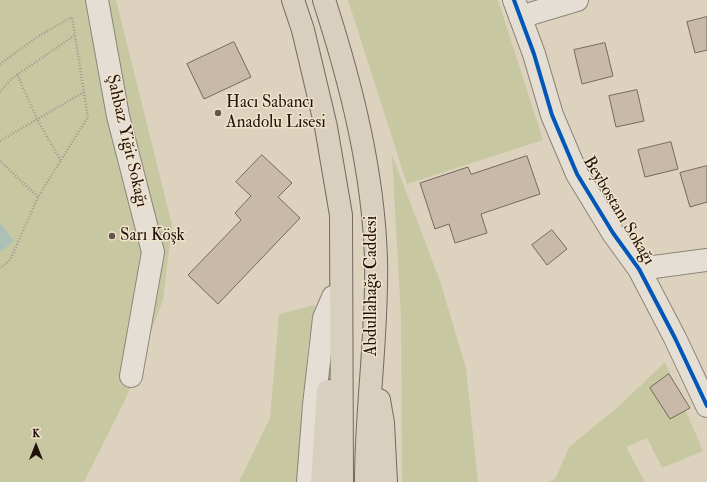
<!DOCTYPE html>
<html>
<head>
<meta charset="utf-8">
<style>
	body { margin:0 }
	#map { position:relative; width:707px; height:482px; overflow:hidden; background:#ddd2bd; font-family:"IM FELL Double Pica",serif }
	canvas { display:block }
	.north { position:absolute; left:16px; top:426px; width:40px; height:40px; -webkit-text-stroke:3px #f1e4cc; paint-order:stroke; rotate:0deg; font-size:11px; font-weight:700; line-height:16px; text-align:center; color:#21120c }
	.north::after { content:''; display:block; margin:auto; width:14px; height:18px; background:#21120c; clip-path:polygon(50% 0,100% 100%,50% 72%,0 100%) }
</style>
</head>
<body>
<div id="map">
<canvas width="707" height="482"></canvas>
<div class="north">K</div>
</div>
<script>
const ctx = document.querySelector('canvas').getContext('2d');
ctx.lineJoin = 'round';
function fill(path, color) {
  ctx.fillStyle = color;
  ctx.fill(path, 'evenodd');
}
function stroke(path, color, width, dash) {
  ctx.strokeStyle = color;
  ctx.lineWidth = width;
  ctx.lineCap = dash ? 'butt' : 'round';
  ctx.setLineDash(dash || []);
  ctx.stroke(path);
}
function label(font, color, halo, rows, align = 'center') {
  ctx.font = font + ' "IM FELL Double Pica",serif';
  ctx.lineWidth = 3;
  ctx.setLineDash([]);
  ctx.textBaseline = 'middle';
  ctx.strokeStyle = halo;
  ctx.fillStyle = color;
  for (const [text, x, y, turn = 0] of rows) {
    ctx.save();
    ctx.translate(x, y);
    ctx.rotate((+turn || 0) * Math.PI / 180);
    ctx.textAlign = isNaN(turn) ? turn : align;
    if (halo) ctx.strokeText(text, 0, 0);
    ctx.fillText(text, 0, 0);
    ctx.restore();
  }
}
fill(new Path2D(`
	M0 0H116L172 225 163 300 126 398 84 482H0Z
	M348 0H498L543 140 407 184Z
	M392 155 440 281 466 368 478 482H402L401 316Z
	M315 305 308 347 298 482H239L270 418 279 314Z
	M665 362 703 451 662 468 647 438 626 447 645 482H548L555 479 570 446 616 409Z`), '#c7c7a2');
fill(new Path2D(`
	M0 222 14 241 0 252Z`), '#adc0b4');
const building = new Path2D(`
	M707 17V50L695 53 687 22Z
	M234 42 251 77 204 99 187 64Z
	M605 43 613 76 582 84 574 50Z
	M637 90 644 121 616 127 609 96Z
	M671 142 678 169 645 177 638 150Z
	M262 155 292 183 278 197 300 218 218 304 188 275 241 220 235 213 251 196 236 182Z
	M527 156 540 194 481 214 487 233 455 243 449 224 435 229 420 183 468 167 471 174Z
	M707 166V202L690 207 680 173Z
	M552 230 567 249 547 265 532 245Z
	M669 374 690 408 670 419 650 388Z`);
fill(building, '#c9b9a8');
stroke(building, '#726a60', 1);
const minor = new Path2D(`
	M97 0 118 116 153 252 131 376
	M514 0 534 54 552 115 577 174 613 233 639 269 675 338 707 406
	M520 17 577 0
	M639 269 707 260
	M308 482 314 405 324 318 333 297`);
const major = new Path2D(`
	M293 0 303 30 326 127 341 215 342 482
	M324 0C351 83 373 170 376 258 378 333 366 407 366 482
	M379 400 383 423 386 482
	M322 482 328 391`);
stroke(minor, '#8c8478', 24);
stroke(major, '#726a60', 24);
stroke(new Path2D(`
	M0 64 37 37 72 17 88 117 38 197 10 260 0 268
	M17 74 37 119 61 161
	M0 92 11 79 75 35
	M0 141 84 92
	M0 161 38 197`), '#9f9991', 2.5, [1, 2]);
stroke(minor, '#e4ded4', 22);
stroke(major, '#d8cfbf', 22);
stroke(new Path2D(`
	M514 0 534 54 552 115 577 174 613 233 639 269 675 338 707 406`), '#0057b8', 4);
for (const [x, y, r, color] of [
	[218,113,4,"#63554a"],
	[112,236,4,"#63554a"]
]) {
  const dot = new Path2D();
  dot.arc(x, y, r, 0, 2 * Math.PI);
  ctx.fillStyle = color;
  ctx.fill(dot);
  stroke(dot, '#f1e4cc', 1.5);
}
label('17px', '#21120c', '#f1e4cc', [
	["Hacı Sabancı",226,103],
	["Anadolu Lisesi",226,123],
	["Sarı Köşk",120,236]
], 'left');
label('17px', '#21120c', '#f1e4cc', [
	["Şahbaz Yiğit Sokağı",126,141,77],
	["Beybostanı Sokağı",618,211,59],
	["Abdullahağa Caddesi",372,286,-90]
]);
</script>
</body>
</html>
